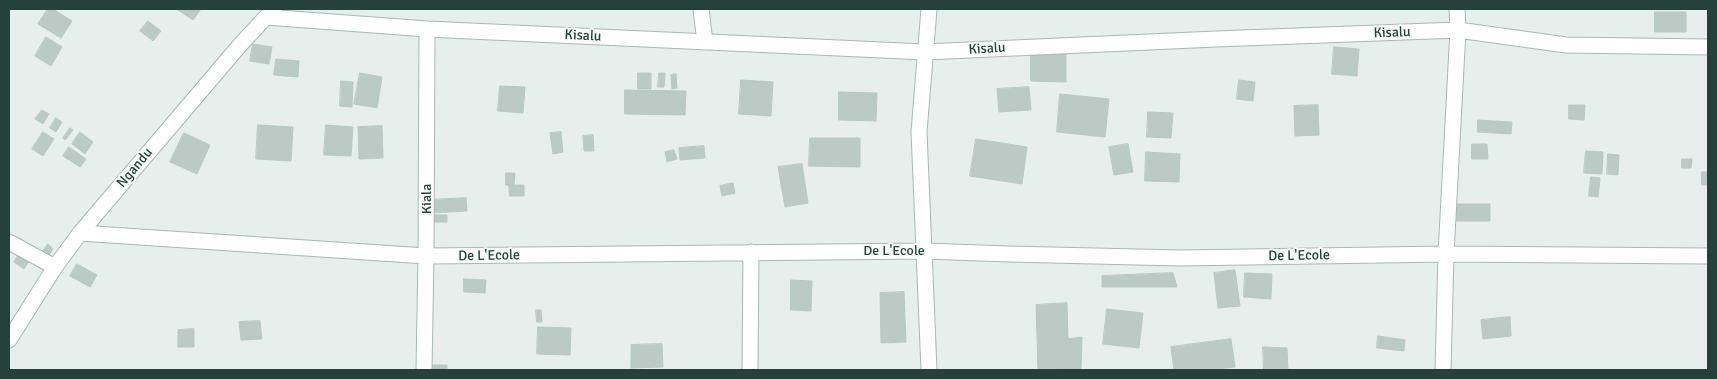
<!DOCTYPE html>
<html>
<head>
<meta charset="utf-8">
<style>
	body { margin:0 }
	#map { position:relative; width:1717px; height:379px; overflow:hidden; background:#e6efeb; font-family:Signika,sans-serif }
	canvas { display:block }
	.frame { position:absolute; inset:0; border:10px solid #24423a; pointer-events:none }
</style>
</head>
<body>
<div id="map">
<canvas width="1717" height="379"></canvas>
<div class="frame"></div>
</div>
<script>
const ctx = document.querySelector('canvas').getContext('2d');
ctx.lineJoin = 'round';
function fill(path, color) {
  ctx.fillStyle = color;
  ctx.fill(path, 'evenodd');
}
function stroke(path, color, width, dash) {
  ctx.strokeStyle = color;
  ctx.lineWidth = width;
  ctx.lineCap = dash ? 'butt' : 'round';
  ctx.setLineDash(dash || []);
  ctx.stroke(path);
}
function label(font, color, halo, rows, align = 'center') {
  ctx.font = font + ' Signika,sans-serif';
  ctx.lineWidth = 4;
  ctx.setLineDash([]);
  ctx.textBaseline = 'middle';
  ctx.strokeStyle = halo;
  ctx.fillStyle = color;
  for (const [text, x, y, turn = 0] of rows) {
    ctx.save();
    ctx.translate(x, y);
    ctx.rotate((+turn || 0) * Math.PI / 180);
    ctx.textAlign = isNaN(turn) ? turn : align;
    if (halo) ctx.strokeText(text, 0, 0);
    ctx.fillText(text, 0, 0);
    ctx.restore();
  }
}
const building = new Path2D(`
	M48 9H53L72 21 61 38 38 24Z
	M179 9H201L193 20 178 10Z
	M1655 12H1686V32H1655Z
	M148 21 161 31 153 41 140 31Z
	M46 37 62 47 51 66 35 56Z
	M253 44 272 47 269 64 250 61Z
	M1334 47 1359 49 1357 76 1332 74Z
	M1031 53 1066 54V82L1031 81Z
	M276 59 299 61 298 77 274 75Z
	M360 73 382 77 377 108 354 104Z
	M638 73H651V89H638Z
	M659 73H665L664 87H658Z
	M676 74 677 88 672 89 671 75Z
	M741 80 773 82 771 116 739 114Z
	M1239 80 1255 82 1253 101 1237 99Z
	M341 81 353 82 352 107 340 106Z
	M500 86 525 87 523 113 498 111Z
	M1029 87 1031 110 999 112 997 89Z
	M625 90 686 91 685 115 625 114Z
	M839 92 877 93 876 121 839 120Z
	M1060 94 1109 99 1105 137 1057 132Z
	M1318 105 1319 135 1295 136 1294 106Z
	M1569 105H1585L1584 120 1569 119Z
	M42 110 49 114 43 124 35 119Z
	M1148 112 1173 113 1171 138 1147 137Z
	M56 118 62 122 56 132 50 128Z
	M1478 120 1512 122 1511 134 1478 132Z
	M258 125 293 127 291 161 256 159Z
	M326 125 353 127 351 156 324 155Z
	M382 126 383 158 359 159 358 127Z
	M70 128 73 130 65 140 63 138Z
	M43 132 54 139 43 156 32 149Z
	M80 132 93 142 85 154 72 144Z
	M561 132 563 152 553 154 550 133Z
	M184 133 210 145 197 174 170 162Z
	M593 135 594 151H584L583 136Z
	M810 138H860V167L809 166Z
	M976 139 1027 147 1022 184 970 176Z
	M1128 144 1133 172 1114 175 1109 147Z
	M1472 144H1487L1488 159H1472Z
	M704 146 705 158 680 160 679 148Z
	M69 147 86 159 80 167 63 156Z
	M674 150 677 159 667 162 665 152Z
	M1586 151 1603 152 1602 174 1584 173Z
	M1146 152 1180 154 1179 182 1145 181Z
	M1608 154 1619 155 1618 175 1607 174Z
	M1682 159H1692L1691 168H1682Z
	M802 164 808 203 785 207 778 167Z
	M1702 172H1708V185H1702Z
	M506 173H515L514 185H506Z
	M1591 177 1600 178 1598 197 1589 196Z
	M733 183 735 193 722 196 720 186Z
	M509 185H524V196H510Z
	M466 198 467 211 430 213 429 200Z
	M1457 204H1490V221H1457Z
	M429 215H447V222H429Z
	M48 244 53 249 47 258 41 254Z
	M20 253 30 260 24 269 14 262Z
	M77 264 97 275 90 287 70 276Z
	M1235 270 1240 306 1218 308 1214 273Z
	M1173 273 1177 287H1102V276Z
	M1245 273 1272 274 1271 299 1244 297Z
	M464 279 486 280 485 293 464 292Z
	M791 280 812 281 811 311 791 310Z
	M904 292 906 342 881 343 880 293Z
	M1067 303 1068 339 1082 337 1081 369 1038 370 1036 305Z
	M1107 309 1143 313 1139 348 1103 344Z
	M536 310H541L542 322H537Z
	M1510 317 1511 336 1483 339 1481 320Z
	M260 321 262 339 241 340 239 322Z
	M538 327 571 328 570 355 537 354Z
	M194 329V347H178V330Z
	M1378 336 1405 340 1404 351 1377 348Z
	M1231 339 1235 367 1208 370H1174L1171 347Z
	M662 344 663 367 631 368V345Z
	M1263 347 1287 348 1288 370H1264Z
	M428 365H447V370H428Z`);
fill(building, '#bbcac4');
stroke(building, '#b8c9c2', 1);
const street = new Path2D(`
	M701 9 705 42
	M929 9 919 132 929 370
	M266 17 427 29 925 52 1216 39 1458 30 1566 45 1708 47
	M80 233 426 256 925 251 1008 254 1180 258 1446 254 1708 256
	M9 242 55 267
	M9 340 55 267 80 233 240 45 266 17 274 11
	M424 370 426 256 427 29
	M750 370 751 252
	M1443 370 1446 254 1458 30 1457 9`);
stroke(street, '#a8b8b2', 17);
stroke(street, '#fff', 15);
label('14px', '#24423a', '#f7fbf9', [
	["Kisalu",1392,33,-2],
	["Kisalu",583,36,3],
	["Kisalu",987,49,-3],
	["Ngandu",135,168,-50],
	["Kiala",427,199,-90],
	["De L'Ecole",894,251],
	["De L'Ecole",489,256,-1],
	["De L'Ecole",1299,256,-1]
]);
</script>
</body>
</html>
